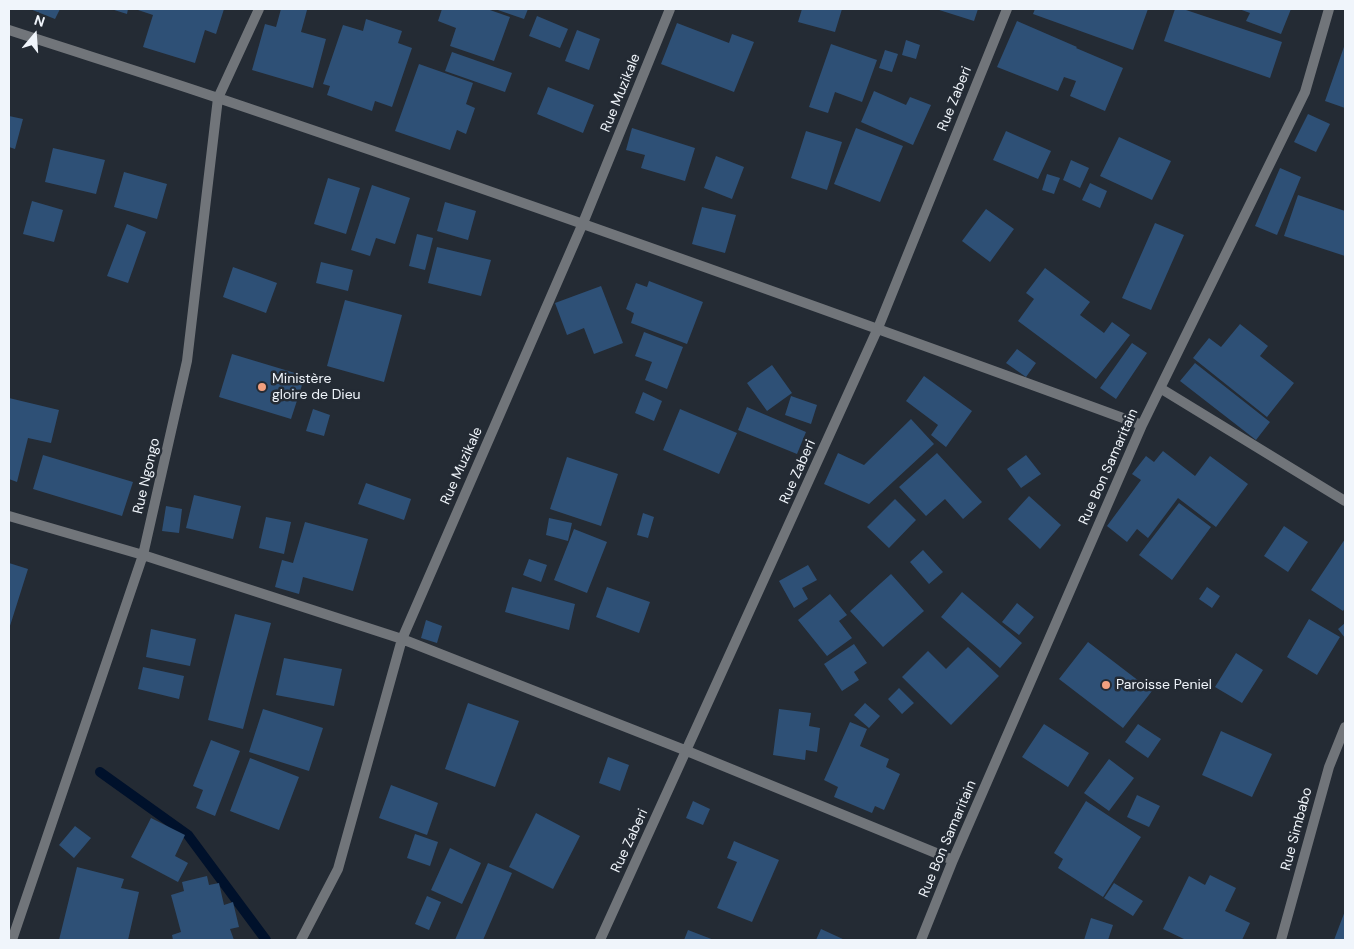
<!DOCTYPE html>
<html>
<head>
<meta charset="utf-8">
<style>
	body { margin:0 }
	#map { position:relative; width:1354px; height:949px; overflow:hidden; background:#242b34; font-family:"DM Sans",sans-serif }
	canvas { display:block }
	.frame { position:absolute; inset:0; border:10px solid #f0f5fb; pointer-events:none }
	.north { position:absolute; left:10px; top:10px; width:50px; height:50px; -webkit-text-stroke:4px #242b34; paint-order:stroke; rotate:18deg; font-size:14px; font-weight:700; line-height:20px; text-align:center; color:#f0f5fb }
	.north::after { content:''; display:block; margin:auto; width:18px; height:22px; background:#f0f5fb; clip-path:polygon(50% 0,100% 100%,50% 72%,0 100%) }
</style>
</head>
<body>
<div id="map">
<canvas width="1354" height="949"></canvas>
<div class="frame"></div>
<div class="north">N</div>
</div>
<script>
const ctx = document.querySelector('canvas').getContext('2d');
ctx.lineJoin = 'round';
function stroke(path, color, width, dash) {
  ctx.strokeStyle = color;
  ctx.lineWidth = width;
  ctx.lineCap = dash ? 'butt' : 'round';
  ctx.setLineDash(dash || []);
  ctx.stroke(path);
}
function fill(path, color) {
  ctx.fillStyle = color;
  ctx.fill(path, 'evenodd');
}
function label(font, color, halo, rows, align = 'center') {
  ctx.font = font + ' "DM Sans",sans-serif';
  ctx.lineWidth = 5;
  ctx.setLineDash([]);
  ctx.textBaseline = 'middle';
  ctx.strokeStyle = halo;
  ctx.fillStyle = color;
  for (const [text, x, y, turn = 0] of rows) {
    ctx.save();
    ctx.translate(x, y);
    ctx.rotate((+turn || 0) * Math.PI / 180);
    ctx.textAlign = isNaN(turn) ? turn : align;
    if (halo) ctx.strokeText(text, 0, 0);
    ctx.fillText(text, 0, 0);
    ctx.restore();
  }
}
stroke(new Path2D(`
	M100 772 188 835 266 940`), '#00112b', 10);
fill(new Path2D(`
	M30 9H60L55 19Z
	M111 9H128L127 14Z
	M135 9H224L216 34 205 30 195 63 143 47 153 15Z
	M281 9H301L307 10 301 32 326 39 313 88 252 70 265 24 276 27Z
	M442 9H487L510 17 494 61 450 46 456 28 438 21Z
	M495 9H528L524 19Z
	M802 9H842L835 32 798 22Z
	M936 9H978L974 21Z
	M1035 9H1148L1133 50 1033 14Z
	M1175 9H1183L1282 42 1270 78 1164 41Z
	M1239 9H1291L1281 34 1246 21 1250 13Z
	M537 16 568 29 560 48 529 36Z
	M366 19 402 31 398 43 412 48 392 107 375 101 372 111 327 95 330 86 323 84 343 25 363 31Z
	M1017 21 1077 47 1076 48 1123 68 1105 111 1070 96 1076 81 1064 77 1058 91 997 67Z
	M677 23 729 43 732 34 754 42 734 92 661 64Z
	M577 30 600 39 589 70 565 61Z
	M906 40 920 45 916 59 902 55Z
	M831 44 877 60 862 102 835 92 828 113 809 107Z
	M1345 44V108L1325 101Z
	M885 50 898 54 892 72 879 68Z
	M452 52 512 73 505 92 445 71Z
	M419 64 473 83 466 104 475 108 466 134 457 130 450 150 395 131Z
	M548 87 594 105 583 133 537 114Z
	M874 91 906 105 910 97 931 105 913 145 861 122Z
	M1308 114 1330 124 1316 152 1294 142Z
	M9 116 23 119 15 149 9 147Z
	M632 128 695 148 685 181 641 168 645 155 626 150Z
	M856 128 903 146 880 202 834 184Z
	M806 131 842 142 827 190 791 178Z
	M1006 131 1051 151 1038 179 993 160Z
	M1119 137 1171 161 1152 200 1100 176Z
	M53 148 105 160 96 194 45 182Z
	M716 156 744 167 732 199 704 188Z
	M1071 160 1089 168 1080 188 1063 180Z
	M1280 168 1301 177 1277 235 1255 226Z
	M124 172 167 184 157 219 114 207Z
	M1047 174 1060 178 1054 194 1042 190Z
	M328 178 360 188 346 234 314 224Z
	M1090 183 1107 191 1100 208 1082 200Z
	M372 185 410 198 395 244 376 238 370 256 351 250Z
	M1298 195 1345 211V256L1284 236Z
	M32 201 63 210 54 242 23 234Z
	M445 202 476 211 468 240 437 231Z
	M702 207 736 215 725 253 692 244Z
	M986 209 1014 229 990 262 962 241Z
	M1155 223 1184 235 1151 310 1122 298Z
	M127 224 146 232 128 283 107 276Z
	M417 234 433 238 425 270 409 266Z
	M437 247 491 260 481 296 428 283Z
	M321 262 353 270 348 291 316 283Z
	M233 267 277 283 266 313 223 297Z
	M1045 268 1090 302 1080 315 1104 333 1112 322 1130 335 1096 379 1018 321 1034 299 1026 293Z
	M649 281 703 302 687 344 631 323 634 313 626 309 636 283 647 287Z
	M601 286 623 343 594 354 584 328 567 335 555 303Z
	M345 300 402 315 384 382 327 366Z
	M1240 324 1268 346 1260 356 1294 383 1267 417 1193 358 1209 338 1221 347Z
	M644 332 683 347 667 389 645 380 652 362 635 356Z
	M1132 343 1147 353 1116 399 1100 388Z
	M1017 349 1036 363 1026 377 1006 363Z
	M232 354 305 376 291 419 219 397Z
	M1195 363 1270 422 1256 440 1180 381Z
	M772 365 792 393 767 411 747 383Z
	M924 376 972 411 946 447 931 435 938 425 906 401Z
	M643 392 662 401 654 421 635 413Z
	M791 396 817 405 811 424 785 415Z
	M9 398 59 410 51 443 28 438 17 482 9 479Z
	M747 407 806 432 797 454 738 430Z
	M313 409 330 415 324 436 306 431Z
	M680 409 737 433 719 474 663 450Z
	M911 419 934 444 869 504 824 484 838 453 864 465Z
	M1163 451 1195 476 1210 456 1248 484 1216 527 1178 498 1148 538 1137 529 1127 542 1107 526 1141 480 1132 474 1146 456 1154 462Z
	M937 453 982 502 963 519 945 499 926 516 899 487Z
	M43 455 133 482 122 516 33 489Z
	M1026 455 1041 474 1021 488 1007 469Z
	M567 457 618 474 601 526 550 509Z
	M366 483 411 499 404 520 358 504Z
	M194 495 241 506 233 539 186 528Z
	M1029 496 1061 525 1040 549 1008 519Z
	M895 499 916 520 889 548 867 527Z
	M1179 503 1211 527 1172 580 1139 555Z
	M166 506 182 509 179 533 162 531Z
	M643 513 654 517 648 538 637 535Z
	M266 517 291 522 284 554 259 548Z
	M549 518 572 523 568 541 546 535Z
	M305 522 368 539 353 591 303 577 299 594 275 587 282 560 293 563Z
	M1284 526 1308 542 1288 572 1264 556Z
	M574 529 607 542 587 593 554 580Z
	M1345 539V608L1343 611 1311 590Z
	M923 550 943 572 929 584 910 562Z
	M529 559 547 565 541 582 523 575Z
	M9 563 28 569 9 629Z
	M808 565 817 580 802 588 808 599 794 608 779 581Z
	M891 574 924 611 883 647 850 611Z
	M512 587 575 604 569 630 505 612Z
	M607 587 650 602 639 633 596 617Z
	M1207 587 1220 596 1212 608 1199 599Z
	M962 592 1022 643 1000 668 941 617Z
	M830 594 847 615 839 621 852 638 827 656 798 620Z
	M1017 603 1034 617 1019 635 1002 622Z
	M235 614 271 623 243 729 208 720Z
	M1309 619 1340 637 1317 675 1287 657Z
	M426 620 442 626 437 643 421 638Z
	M1345 623V638L1338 629Z
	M151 629 196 639 190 666 146 657Z
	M1088 642 1152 691 1123 728 1059 679Z
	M854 644 867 663 854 672 859 680 842 691 824 664Z
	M968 647 999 676 951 725 902 677 928 651 946 669Z
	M1236 653 1263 670 1242 703 1215 687Z
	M284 658 342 669 334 706 276 695Z
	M143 667 184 676 179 699 138 689Z
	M899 688 914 703 902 714 888 699Z
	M468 703 519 721 495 787 445 769Z
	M865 703 880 716 869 728 854 715Z
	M263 709 323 728 309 771 249 752Z
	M779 709 811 713 809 726 820 728 817 752 806 750 805 760 773 755Z
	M850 722 867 729 860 746 889 759 886 767 900 774 884 810 875 806 872 813 834 797 838 787 824 780Z
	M1044 724 1089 753 1068 787 1022 757Z
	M1138 724 1161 739 1148 758 1125 742Z
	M1221 731 1272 754 1252 797 1202 775Z
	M211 740 240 751 215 816 196 808 203 790 193 786Z
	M608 757 629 765 620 791 599 783Z
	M250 758 299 777 279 830 230 811Z
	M1109 759 1134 778 1109 811 1084 793Z
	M391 785 438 803 427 835 379 818Z
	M1137 795 1160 806 1149 827 1127 817Z
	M693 801 710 809 703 825 686 818Z
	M1086 801 1141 837 1103 897 1058 868 1063 859 1054 853Z
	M536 813 580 836 553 889 509 867Z
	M151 818 185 835 175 856 188 863 178 882 131 857Z
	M75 826 91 838 74 858 59 845Z
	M415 834 438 842 430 866 407 858Z
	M734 841 779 860 752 922 717 908 737 862 727 858Z
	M450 848 481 863 462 904 431 890Z
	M488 863 512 873 483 940H455Z
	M77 867 124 879 121 888 139 892 128 940H59Z
	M1210 875 1236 888 1225 911 1250 923 1242 940H1186L1163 929 1189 876 1205 885Z
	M207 876 209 885 219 883 224 905 233 902 239 927 230 929 234 940H173L172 935 181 932 171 895 184 891 182 882Z
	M1114 883 1143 901 1133 916 1104 898Z
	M427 896 441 902 429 930 415 924Z
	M1345 911V940H1334Z
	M1091 918 1113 925 1108 940H1084Z
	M821 929 845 940H816Z
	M688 930 714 940H684Z`), '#2e5076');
stroke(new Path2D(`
	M9 30C79 53 151 75 221 99 529 203 836 313 1142 425
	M1160 388 1345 501
	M9 516 143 555 402 639 687 751 953 860
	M12 940 143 555 187 361 218 98 259 9
	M301 940 338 869 402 639 583 223 670 9
	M600 940 878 328 1007 9
	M921 940 953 860 1142 425 1305 92 1329 9
	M1281 940 1329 767 1345 727`), '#71757a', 10);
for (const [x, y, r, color] of [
	[262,387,5,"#f2a07f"],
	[1106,685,5,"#f2a07f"]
]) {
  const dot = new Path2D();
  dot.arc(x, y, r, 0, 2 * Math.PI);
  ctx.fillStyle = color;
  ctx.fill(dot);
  stroke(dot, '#242b34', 2);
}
label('14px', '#f0f5fb', '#242b34', [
	["Rue Muzikale",621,93,-68],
	["Rue Zaberi",955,99,-68],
	["Rue Muzikale",462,466,-66],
	["Rue Bon Samaritain",1109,467,-66],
	["Rue Zaberi",798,472,-66],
	["Rue Ngongo",147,476,-77],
	["Rue Simbabo",1297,829,-75],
	["Rue Bon Samaritain",948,839,-67],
	["Rue Zaberi",630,841,-65]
]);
label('14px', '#f0f5fb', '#242b34', [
	["Ministère",272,379],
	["gloire de Dieu",272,395],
	["Paroisse Peniel",1116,685]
], 'left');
</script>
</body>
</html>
